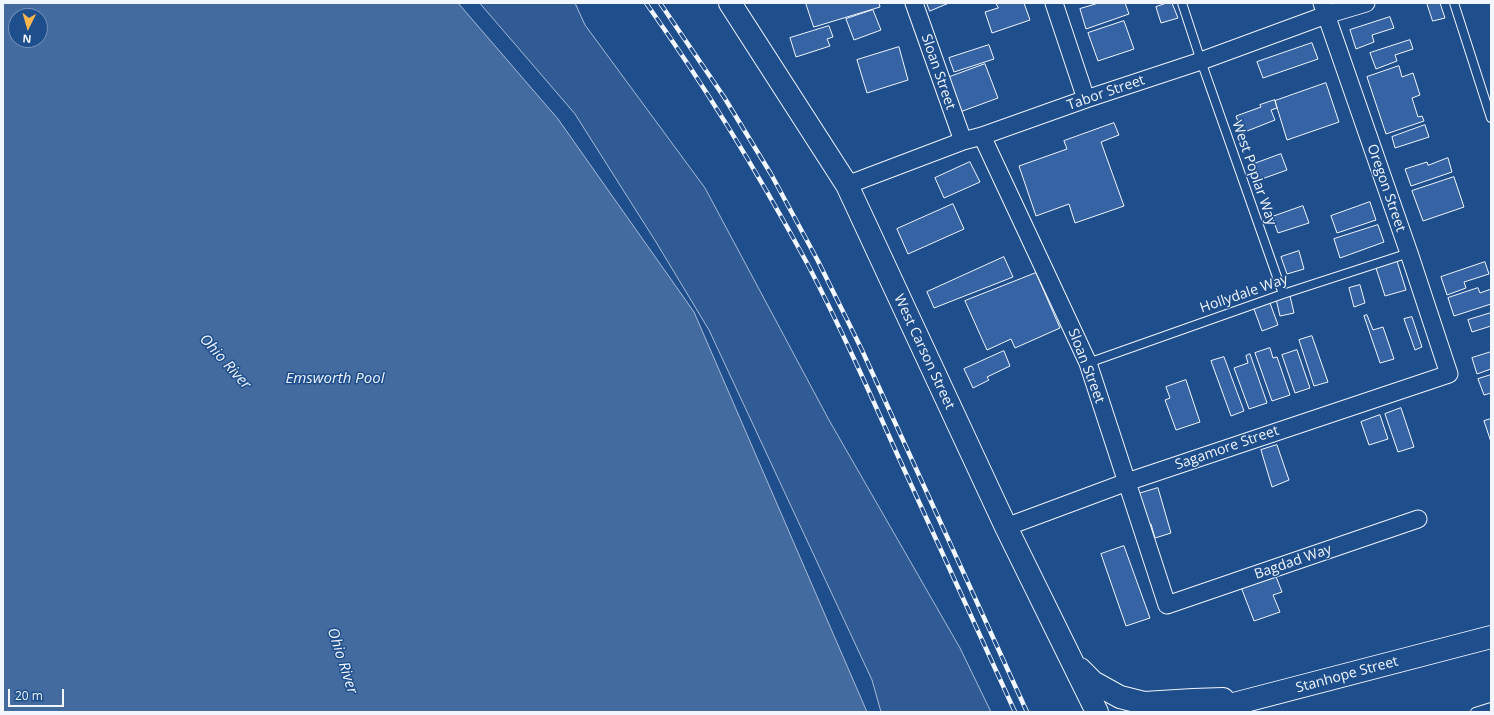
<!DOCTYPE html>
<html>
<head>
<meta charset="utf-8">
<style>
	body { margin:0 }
	#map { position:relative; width:1494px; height:715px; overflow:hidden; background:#1f4e8c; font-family:"Open Sans",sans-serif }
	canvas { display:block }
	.frame { position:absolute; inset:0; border:4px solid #f2f6ff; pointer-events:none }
	.north { position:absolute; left:8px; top:8px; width:40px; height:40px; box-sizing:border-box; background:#1f4e8c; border:1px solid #7391ba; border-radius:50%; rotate:185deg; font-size:11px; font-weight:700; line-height:16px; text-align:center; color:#f2f6ff }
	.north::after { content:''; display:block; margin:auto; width:14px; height:18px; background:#ffb74d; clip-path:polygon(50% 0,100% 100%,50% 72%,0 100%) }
	.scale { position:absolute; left:8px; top:689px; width:56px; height:18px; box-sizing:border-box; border:2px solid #f2f6ff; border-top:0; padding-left:5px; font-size:12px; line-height:14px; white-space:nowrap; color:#f2f6ff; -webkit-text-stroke:3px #1f4e8c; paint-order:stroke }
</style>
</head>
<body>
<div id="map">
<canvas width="1494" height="715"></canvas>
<div class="frame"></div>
<div class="north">N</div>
<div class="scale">20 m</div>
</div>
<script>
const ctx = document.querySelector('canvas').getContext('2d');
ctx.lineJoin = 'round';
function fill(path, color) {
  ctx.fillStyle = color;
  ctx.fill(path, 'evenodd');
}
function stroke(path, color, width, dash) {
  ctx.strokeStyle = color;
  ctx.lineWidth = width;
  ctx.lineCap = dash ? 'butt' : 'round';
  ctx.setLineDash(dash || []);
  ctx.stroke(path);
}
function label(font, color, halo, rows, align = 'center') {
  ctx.font = font + ' "Open Sans",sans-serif';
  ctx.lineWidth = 3;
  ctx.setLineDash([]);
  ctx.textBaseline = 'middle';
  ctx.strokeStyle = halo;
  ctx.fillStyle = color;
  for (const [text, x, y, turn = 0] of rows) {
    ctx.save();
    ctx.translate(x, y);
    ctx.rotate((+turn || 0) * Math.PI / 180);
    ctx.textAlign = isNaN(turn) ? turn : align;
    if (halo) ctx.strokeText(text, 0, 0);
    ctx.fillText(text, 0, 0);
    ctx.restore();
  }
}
const built = new Path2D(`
	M480 3H575L585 25 705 188 829 420 960 648 991 712H881L872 680 709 330 656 242 575 114Z`);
fill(built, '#305b95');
stroke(built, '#a8bbd7', 1);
const water = new Path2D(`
	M3 3H458L558 119 694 312 867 712H3ZM16 16H40V40H16Z`);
fill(water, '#446ba0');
stroke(water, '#a8bbd7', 1);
const building = new Path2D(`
	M806 3H879L880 7 814 27Z
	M927 3H949L930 11Z
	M996 3H1024L1030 20 992 33 985 12 998 8Z
	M1099 3H1125L1129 14 1086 29 1080 9Z
	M1167 3H1172L1178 18 1161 23 1156 7Z
	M1427 3H1440L1445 18 1433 21Z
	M873 10 881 30 854 40 846 19Z
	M1390 17 1394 28 1372 35 1374 42 1356 49 1350 30Z
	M1124 21 1134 49 1098 61 1088 33Z
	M829 26 833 37 827 39 830 46 796 57 790 38Z
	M1410 40 1413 49 1395 55 1397 61 1376 69 1370 53Z
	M1312 43 1318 59 1263 78 1257 62Z
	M989 45 994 59 954 72 949 58Z
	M899 47 908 80 867 93 857 60Z
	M985 64 998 98 960 112 947 78Z
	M1399 66 1402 77 1413 73 1420 95 1412 98 1418 117 1422 116 1424 121 1386 134 1367 77Z
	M1326 83 1339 122 1287 140 1275 101Z
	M1275 100 1277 108 1271 110 1275 120 1242 133 1236 116 1261 107 1260 105Z
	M1114 123 1119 135 1101 142 1124 206 1075 223 1069 204 1036 216 1019 166 1067 149 1064 141Z
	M1425 125 1429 137 1395 148 1392 137Z
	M1281 154 1287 170 1259 180 1254 164Z
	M1448 158 1452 172 1411 186 1405 169 1427 162 1428 165Z
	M970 162 980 182 944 198 935 178Z
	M1454 177 1464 207 1423 221 1412 191Z
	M1370 202 1376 220 1337 233 1331 216Z
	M953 204 964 229 908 254 897 229Z
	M1303 206 1309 223 1278 233 1272 217Z
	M1378 225 1384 242 1340 258 1334 239Z
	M1299 251 1304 269 1287 274 1281 257Z
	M1004 257 1013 277 934 308 927 292Z
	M1396 258 1406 290 1385 296 1375 265Z
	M1485 262 1489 274 1464 282 1466 288 1447 295 1441 277Z
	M1036 273 1060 328 1015 348 1011 339 987 350 965 301Z
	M1360 285 1365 303 1354 307 1349 288Z
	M1478 288 1480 293 1491 289V304L1454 316 1448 298Z
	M1290 296 1294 313 1280 316 1276 299Z
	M1270 303 1278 325 1262 331 1254 309Z
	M1491 313V326L1472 332 1468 320Z
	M1367 315 1373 330 1383 327 1394 359 1380 363 1364 316Z
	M1412 317 1422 347 1415 350 1404 319Z
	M1312 336 1328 382 1314 386 1299 340Z
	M1270 348 1273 358 1277 357 1290 395 1272 401 1255 353Z
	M1297 350 1310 388 1295 393 1282 355Z
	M1004 351 1010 366 987 377 989 380 973 388 964 369Z
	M1491 352V369L1477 374 1472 358Z
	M1250 354 1267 403 1249 409 1234 368 1248 363 1246 356Z
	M1224 357 1244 411 1231 416 1211 361Z
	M1491 375V393L1484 395 1478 379Z
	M1186 380 1200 422 1176 430 1165 400 1170 398 1166 387Z
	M1401 408 1414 447 1398 452 1385 414Z
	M1380 415 1388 439 1369 445 1361 422Z
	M1491 419V442L1484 421Z
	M1277 445 1289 480 1272 487 1261 450Z
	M1158 488 1171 533 1155 538 1151 524 1147 525 1138 494Z
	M1124 546 1150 618 1126 626 1101 554Z
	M1275 574 1282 592 1273 595 1280 612 1254 621 1241 587Z`);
fill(building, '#3563a3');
stroke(building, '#f2f6ff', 1);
const service = new Path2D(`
	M1182 3 1201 61 1283 294
	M1454 3 1491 118
	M1088 363 1283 294 1409 253
	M1475 712 1491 707`);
const minor = new Path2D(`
	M914 3 963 141
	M1054 3 1086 99
	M982 136 1088 363 1167 605 1418 519
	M847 185 963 141 982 136 1086 99 1201 61 1326 15 1366 3
	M1006 527 1127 482 1449 374 1409 253 1322 3`);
const primary = new Path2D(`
	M730 3 847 185 1006 527 1097 712
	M1080 669 1093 682 1120 697 1144 703 1193 700 1223 699
	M1203 712 1491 637`);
stroke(service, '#f2f6ff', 10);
stroke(minor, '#f2f6ff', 19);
stroke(primary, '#f2f6ff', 24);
stroke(service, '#1f4e8c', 8);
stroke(minor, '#1f4e8c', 17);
stroke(primary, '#1f4e8c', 22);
const rail = new Path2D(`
	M646 3C705 86 758 173 807 263 840 326 869 391 898 456 937 541 976 627 1015 712
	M660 3 724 97 771 174 818 261 861 348 1027 712`);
stroke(rail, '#f2f6ff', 4.5);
stroke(rail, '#1f4e8c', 3, [9]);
label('14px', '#f2f6ff', '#1f4e8c', [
	["Sloan Street",938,72,71],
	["Tabor Street",1106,93,-19],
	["West Poplar Way",1254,173,71],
	["Oregon Street",1386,188,71],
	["Hollydale Way",1244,294,-19],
	["West Carson Street",924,352,65],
	["Sloan Street",1086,366,69],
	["Sagamore Street",1227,448,-19],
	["Bagdad Way",1293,562,-19],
	["Stanhope Street",1347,675,-15]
]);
label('italic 15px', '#f2f6ff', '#1f4e8c', [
	["Ohio River",225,362,48],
	["Emsworth Pool",335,379],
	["Ohio River",342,661,72]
]);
</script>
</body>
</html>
